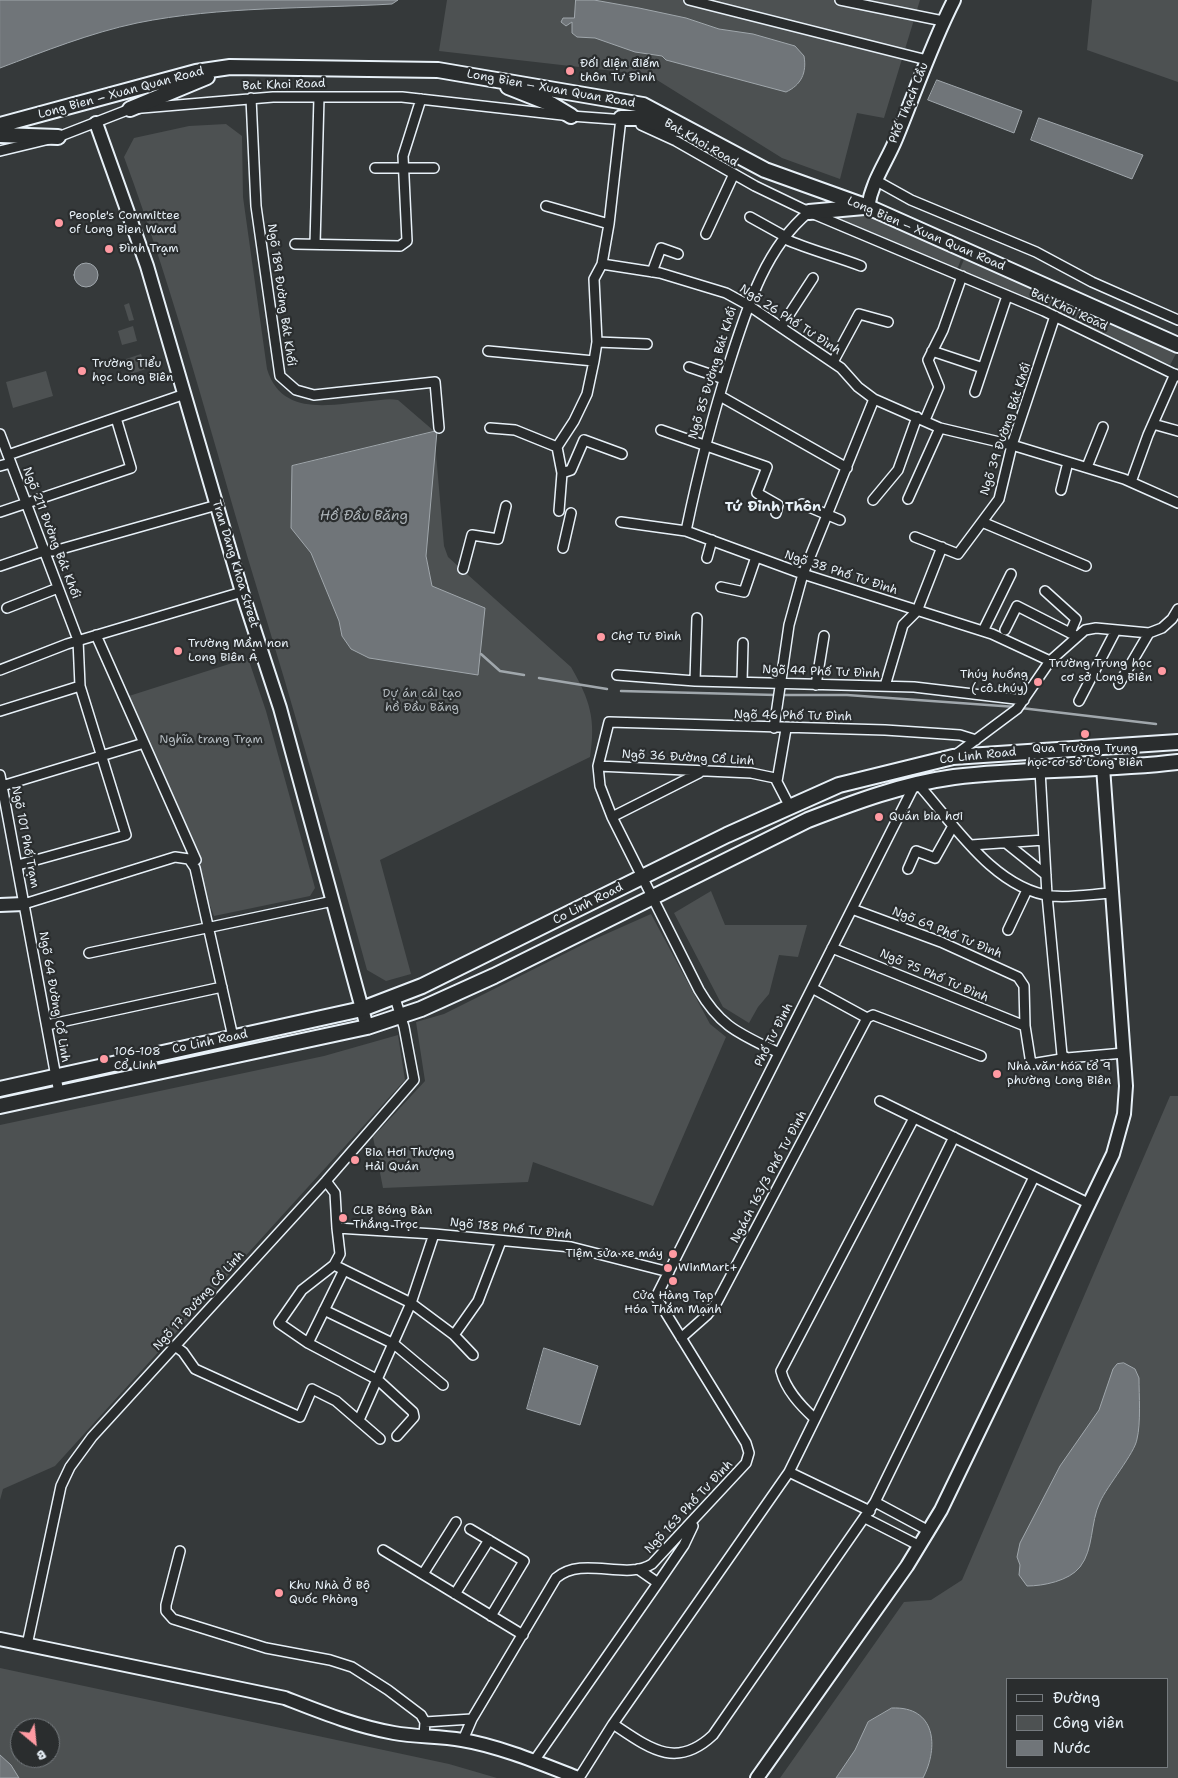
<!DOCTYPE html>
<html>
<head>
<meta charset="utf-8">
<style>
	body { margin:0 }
	#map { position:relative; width:1178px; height:1778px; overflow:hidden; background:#35393a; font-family:"Shantell Sans",sans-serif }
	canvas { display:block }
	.legend { position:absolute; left:1006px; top:1678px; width:162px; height:90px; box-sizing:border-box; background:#2a2d2e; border:1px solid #767b7f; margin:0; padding:6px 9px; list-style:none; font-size:15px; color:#e8f1f8 }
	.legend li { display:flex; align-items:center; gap:10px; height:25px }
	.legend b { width:25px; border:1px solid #767b7f }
	.north { position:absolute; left:10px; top:1718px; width:50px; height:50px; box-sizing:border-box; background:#2a2d2e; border:1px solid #767b7f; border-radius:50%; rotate:152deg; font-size:14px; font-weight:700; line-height:20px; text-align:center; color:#e8f1f8 }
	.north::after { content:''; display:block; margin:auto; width:18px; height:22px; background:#ff9aa2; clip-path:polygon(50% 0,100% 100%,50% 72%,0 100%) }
</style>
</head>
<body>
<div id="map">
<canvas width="1178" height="1778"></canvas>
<ul class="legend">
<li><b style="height:6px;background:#2a2d2e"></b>Đường</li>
<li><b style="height:14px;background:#4d5152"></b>Công viên</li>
<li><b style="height:14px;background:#707579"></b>Nước</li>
</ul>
<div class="north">B</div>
</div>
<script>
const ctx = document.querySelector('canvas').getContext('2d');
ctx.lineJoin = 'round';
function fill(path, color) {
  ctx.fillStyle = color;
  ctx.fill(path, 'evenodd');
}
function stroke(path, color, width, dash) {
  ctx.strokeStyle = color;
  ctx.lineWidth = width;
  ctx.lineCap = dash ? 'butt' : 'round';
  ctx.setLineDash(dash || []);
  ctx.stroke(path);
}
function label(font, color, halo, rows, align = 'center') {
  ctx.font = font + ' "Shantell Sans",sans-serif';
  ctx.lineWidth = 4.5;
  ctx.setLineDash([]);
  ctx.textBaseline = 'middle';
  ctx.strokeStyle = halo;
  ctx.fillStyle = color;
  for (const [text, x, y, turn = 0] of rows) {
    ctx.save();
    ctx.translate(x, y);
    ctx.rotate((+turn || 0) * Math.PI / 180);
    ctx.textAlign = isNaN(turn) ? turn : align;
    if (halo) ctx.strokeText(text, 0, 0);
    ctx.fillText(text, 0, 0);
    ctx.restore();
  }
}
fill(new Path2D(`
	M447 0H920L884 118 857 113 840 179 782 158 649 75 439 51Z
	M1092 0H1178V82L1087 50Z
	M226 124 242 136 243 197 267 369C282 418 332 404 371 401 380 400 389 398 398 400L434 431 444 546 448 557 571 667C590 700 596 719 590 757L380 860 411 974 386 981 367 970C332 841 295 713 256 585 213 442 176 297 124 157L134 138 189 126Z
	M855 214 870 216 963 254 957 270 821 215Z
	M966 255 1177 352 1170 365 959 271Z
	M129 303 134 320 129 321 124 305Z
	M133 326 137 341 122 345 118 331Z
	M141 354 146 369 131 374 126 359Z
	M46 371 53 396 13 408 6 382Z
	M248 658 266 711 315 888 310 896 214 916 129 696Z
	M711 891 725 925H807L798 957 779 955 769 994 758 1007 749 1023 723 1007 674 913Z
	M651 914 710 1024 726 1037 653 1206 533 1162 528 1182 383 1188 373 1137 425 1081 416 1022 444 1014 588 942Z
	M398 1035 405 1080 55 1466 3 1489 0 1500V1125L324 1056Z
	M1170 1096H1178V1778H780L904 1602 931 1600 962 1580ZM1007 1679H1167V1767H1007Z
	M0 1668 449 1764 497 1778H0ZM20 1728H50V1758H20Z`), '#4d5152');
const water = new Path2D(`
	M0 0H398L392 4C307 9 221 6 137 23 90 33 45 51 0 68Z
	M576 0H594L639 8 686 18 719 29 753 34 795 46 804 56C807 73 801 85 786 92L666 60 662 56 635 52 595 38 577 37 572 33V22L566 26 561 22 563 18H574Z
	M937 80 1022 111 1014 133 928 100Z
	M1039 118 1143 155 1132 179 1031 140Z
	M74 275a12 12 0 1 1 24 0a12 12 0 1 1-24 0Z
	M437 431 426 556 432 586 485 608 478 675 369 658 351 649 342 636 339 621 311 553 291 528 292 466Z
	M544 1348 598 1366 580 1425 527 1409Z
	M1124 1363 1135 1369 1139 1378C1139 1395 1141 1423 1137 1439 1135 1453 1107 1486 1100 1502 1090 1523 1094 1549 1080 1567 1069 1581 1043 1586 1027 1586L1019 1575 1020 1565 1017 1557 1020 1543 1060 1466 1099 1410 1113 1369 1117 1364Z
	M892 1708C936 1706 939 1747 923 1778H836L855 1750 868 1722Z
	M0 1755 11 1765 19 1778H0Z`);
fill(water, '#707579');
stroke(water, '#a0a7ac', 1);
stroke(new Path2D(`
	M481 654 500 671 524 675
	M539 678 607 689
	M621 691 776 695
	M782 695H847L1016 707
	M1021 708 1156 724`), '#a0a7ac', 2.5);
const street = new Path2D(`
	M689 0 927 60
	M840 0 943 21
	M251 98 256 206 280 376 296 390 314 395 435 382 439 428
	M641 125 676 141 755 186 809 212 1044 311 1178 376
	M0 151 58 137 130 109 273 97H402L571 116 626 120
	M375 168H434
	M875 180 911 200 1036 252 1092 282 1178 320
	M546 206 609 224
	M750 217 786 237
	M706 234 733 176
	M785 239C810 250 835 256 861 266
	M295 244 400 246 407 241 403 156 421 99
	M315 244 319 97
	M602 264 660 273 726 293 748 305 841 368 858 387 874 399 940 428 1012 445 1124 479 1178 503
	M652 272 661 248 678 254
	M781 327 813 278
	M597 342 647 344
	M488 351 594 361
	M932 351 983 368
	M833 362 859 314 888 322
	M689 367 724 379
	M975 392 1007 296
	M720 396 847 468
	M925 420 939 387 928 360 943 330 962 276
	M1153 424 1178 431
	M490 428 515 430 557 447
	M661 430 767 467 757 493 778 505 776 513
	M0 434 78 640 80 686 126 835 18 865
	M8 455 185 394
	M0 466 11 463
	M1087 467 1103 427
	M562 473 571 470 584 440 622 454
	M1131 482 1148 435 1175 374
	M1061 490 1068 462
	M908 499 940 428
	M873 500 898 470 917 417
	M802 504 840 520
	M559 511 562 473 557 447 574 421 587 394 594 361 597 342 594 279 602 264 609 224 621 118
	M0 512 131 468 116 418
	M621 522 686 531 803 574 992 634 1050 661
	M982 522 1086 566
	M686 531C698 473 712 417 730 361 747 308 765 248 809 212
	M915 537 958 554 999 499 1012 445 1055 316
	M563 548 571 513
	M707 558 712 540
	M0 566 44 551H54L217 505
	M463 569 472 535 498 539 506 506
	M721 587 744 592 756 557
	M1045 591 1076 619 1070 633
	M7 608 58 588
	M1005 630 1017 606 1076 636
	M983 631 1011 574
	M96 635 196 860
	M0 670 67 644 242 592
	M617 675 695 681 914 687 1024 700
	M695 681 697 618
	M742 682 743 643
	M1119 684 1149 633
	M816 685 824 636
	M885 686 903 625 917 611 942 547
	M1079 701 1116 630
	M0 711 80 686
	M774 728 789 625 803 574 874 399
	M954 756 1017 709 1050 661 1085 630 1096 628 1149 633 1162 628 1172 619 1178 609
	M598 766 751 773 775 778 789 805
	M1040 770 1047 895 1062 1055 1067 1058 1124 1053
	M0 775 59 1093
	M777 781 786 729
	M918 784C953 823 994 889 1052 896 1071 898 1093 894 1113 893
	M2 786 144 743
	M612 817 699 773
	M1006 843 1046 875
	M971 845 1044 840
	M908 869 916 851 935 858 953 826
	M24 904 175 857 189 859 195 868 233 1037
	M852 909 941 942 1018 977 1024 986 1025 1026 1031 1064 1067 1058
	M1008 930 1027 890
	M832 948 1025 1026
	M89 953 333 901
	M812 988 867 1018
	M867 1018 873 1015 981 1056
	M47 1025 222 987
	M779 1053C741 1034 721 1028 699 990L612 817 600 786 598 766 609 722 885 730 960 735 976 740
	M880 1101 1090 1204
	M326 1181 335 1193 337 1228 434 1234 571 1247 669 1272
	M337 1228 340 1254 334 1265 302 1290 279 1323 308 1343 378 1380 413 1412 414 1417 397 1436
	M334 1265 411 1303 454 1335 478 1301 501 1241
	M324 1310 394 1344 443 1385
	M454 1335 473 1355
	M681 1338 707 1315 717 1302 867 1018
	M308 1343 344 1270
	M175 1346 183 1352 195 1369 300 1417 312 1389 336 1401 380 1439
	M814 1418C800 1405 786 1390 781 1371L914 1118
	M359 1420 411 1303 434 1234
	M789 1472 870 1511
	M875 1502 929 1531
	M865 1518 920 1546
	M470 1529 524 1561 491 1616
	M383 1550 523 1635
	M180 1551 166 1605V1611L173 1619 266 1648 330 1660 352 1667 388 1690 421 1715 425 1722 424 1736
	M638 1569 658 1583
	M423 1574 456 1522
	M455 1594 489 1540
	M27 1645 61 1486 70 1467 92 1437 326 1181 414 1080 404 1027 395 998
	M425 1722 472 1719
	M613 1724C649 1748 676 1770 713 1735L875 1502 1034 1177
	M463 1740 472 1719 556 1578C583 1555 625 1581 652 1564L746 1463 749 1453 746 1443 656 1297 915 784
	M534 1761 658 1583 684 1545 693 1526
	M579 1778 613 1724 789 1472 954 1137`);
const secondary = new Path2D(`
	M96 123 147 266 242 592 280 708 367 1027
	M868 207C872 181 886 163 896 139 915 93 931 45 954 0
	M0 905 24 904
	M0 1639 285 1698C321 1712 355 1726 394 1733 416 1737 439 1736 462 1740 499 1746 542 1764 578 1778
	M757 1778 907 1566 941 1510 1113 1154 1124 1114 1126 1086 1103 767`);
const primary = new Path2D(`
	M508 87 551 104 571 116
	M130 109 207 77
	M621 118H640L675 129
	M0 125 196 72 230 67 438 70 643 105 765 170 868 207 1178 345
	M0 135 58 137
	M809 212 864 207
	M0 1089 362 1009 422 986 727 835 839 785 953 757 1178 742
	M0 1106 367 1027 421 1009 494 976 808 820C855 802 903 784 954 777 1028 768 1104 771 1178 762`);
stroke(street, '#e8f1f8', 12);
stroke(secondary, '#e8f1f8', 16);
stroke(primary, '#e8f1f8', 18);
stroke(street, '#2a2d2e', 9);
stroke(secondary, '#2a2d2e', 12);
stroke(primary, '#2a2d2e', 14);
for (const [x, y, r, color] of [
	[570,71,5,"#ff9aa2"],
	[59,223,5,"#ff9aa2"],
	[109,249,5,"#ff9aa2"],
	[82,371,5,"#ff9aa2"],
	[601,637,5,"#ff9aa2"],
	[178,651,5,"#ff9aa2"],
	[1162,671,5,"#ff9aa2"],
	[1038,682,5,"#ff9aa2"],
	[1085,734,5,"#ff9aa2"],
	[879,817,5,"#ff9aa2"],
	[104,1059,5,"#ff9aa2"],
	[997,1074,5,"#ff9aa2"],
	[355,1160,5,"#ff9aa2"],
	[343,1218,5,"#ff9aa2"],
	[673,1254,5,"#ff9aa2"],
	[668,1268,5,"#ff9aa2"],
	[673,1281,5,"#ff9aa2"],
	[279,1593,5,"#ff9aa2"]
]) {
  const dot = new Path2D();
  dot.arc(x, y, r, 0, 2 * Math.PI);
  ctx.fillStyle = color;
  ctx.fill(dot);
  stroke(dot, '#2a2d2e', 2);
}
label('12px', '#e8f1f8', '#2a2d2e', [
	["Đối diện điếm",580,64],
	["thôn Tư Đình",580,78],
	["People's Committee",69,216],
	["of Long Bien Ward",69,230],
	["Đình Trạm",119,249],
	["Trường Tiểu",92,364],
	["học Long Biên",92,378],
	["Chợ Tư Đình",611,637],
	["Trường Mầm non",188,644],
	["Long Biên A",188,658],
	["Trường Trung học",1152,664,"right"],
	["cơ sở Long Biên",1152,678,"right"],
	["Thúy huống",1028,675,"right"],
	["( cô thúy)",1028,689,"right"],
	["Qua Trường Trung",1085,749,"center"],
	["học cơ sở Long Biên",1085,763,"center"],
	["Quán bia hơi",889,817],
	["106-108",114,1052],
	["Cổ Linh",114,1066],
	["Nhà văn hóa tổ 9",1007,1067],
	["phường Long Biên",1007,1081],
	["Bia Hơi Thượng",365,1153],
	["Hải Quán",365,1167],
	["CLB Bóng Bàn",353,1211],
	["Thắng Trọc",353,1225],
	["Tiệm sửa xe máy",663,1254,"right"],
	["WinMart+",678,1268],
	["Cửa Hàng Tạp",673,1296,"center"],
	["Hóa Thắm Mạnh",673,1310,"center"],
	["Khu Nhà Ở Bộ",289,1586],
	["Quốc Phòng",289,1600]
], 'left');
label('12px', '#e8f1f8', '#2a2d2e', [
	["Bat Khoi Road",284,85,-2],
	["Long Bien – Xuan Quan Road",551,89,10],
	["Long Bien – Xuan Quan Road",121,93,-15],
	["Phố Thạch Cầu",909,103,-68],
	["Bat Khoi Road",701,143,30],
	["Long Bien – Xuan Quan Road",926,234,23],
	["Ngõ 189 Đường Bát Khối",281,295,82],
	["Bat Khoi Road",1069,310,25],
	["Ngõ 26 Phố Tư Đình",790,320,33],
	["Ngõ 85 Đường Bát Khối",713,373,-73],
	["Ngõ 39 Đường Bát Khối",1006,429,-72],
	["Ngõ 211 Đường Bát Khối",51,533,69],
	["Tran Dang Khoa Street",235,564,73],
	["Ngõ 38 Phố Tư Đình",841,573,18],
	["Ngõ 44 Phố Tư Đình",821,672,2],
	["Ngõ 46 Phố Tư Đình",793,716,1],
	["Co Linh Road",978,756,-6],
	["Ngõ 36 Đường Cổ Linh",688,758,3],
	["Ngõ 101 Phố Trạm",25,837,79],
	["Co Linh Road",588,904,-27],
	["Ngõ 69 Phố Tư Đình",947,933,22],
	["Ngõ 75 Phố Tư Đình",934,976,23],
	["Ngõ 64 Đường Cổ Linh",54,997,80],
	["Phố Tư Đình",774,1035,-63],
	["Co Linh Road",210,1042,-12],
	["Ngách 163/3 Phố Tư Đình",769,1177,-62],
	["Ngõ 188 Phố Tư Đình",511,1229,6],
	["Ngõ 17 Đường Cổ Linh",199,1301,-48],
	["Ngõ 163 Phố Tư Đình",689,1507,-47]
]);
label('12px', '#b2b9be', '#2a2d2e', [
	["Dự án cải tạo",422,694],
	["hồ Đầu Băng",422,708],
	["Nghĩa trang Trạm",211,740]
]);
label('bold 14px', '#e8f1f8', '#2a2d2e', [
	["Tứ Đỉnh Thôn",773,507]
]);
label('italic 14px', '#acb3b8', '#2a2d2e', [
	["Hồ Đầu Băng",364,516]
]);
</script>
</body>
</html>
